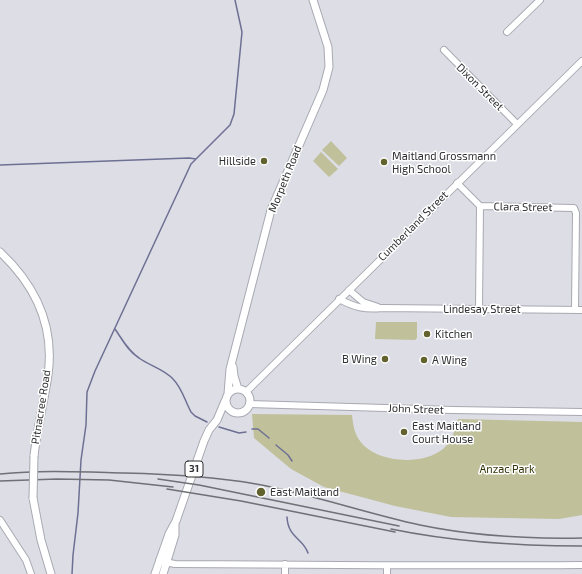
<!DOCTYPE html>
<html>
<head>
<meta charset="utf-8">
<style>
	body { margin:0 }
	canvas { display:block; background:#dcdde5 }
</style>
</head>
<body>
<canvas width="582" height="574"></canvas>
<script>
const ctx = document.querySelector('canvas').getContext('2d');
ctx.lineJoin = 'round';
function fill(path, color) {
  ctx.fillStyle = color;
  ctx.fill(path, 'evenodd');
}
function stroke(path, color, width, dash) {
  ctx.strokeStyle = color;
  ctx.lineWidth = width;
  ctx.lineCap = dash ? 'butt' : 'round';
  ctx.setLineDash(dash || []);
  ctx.stroke(path);
}
function label(font, color, halo, rows, align = 'center') {
  ctx.font = font + ' "Exo 2",sans-serif';
  ctx.lineWidth = 3;
  ctx.setLineDash([]);
  ctx.textBaseline = 'middle';
  ctx.strokeStyle = halo;
  ctx.fillStyle = color;
  for (const [text, x, y, turn = 0] of rows) {
    ctx.save();
    ctx.translate(x, y);
    ctx.rotate((+turn || 0) * Math.PI / 180);
    ctx.textAlign = isNaN(turn) ? turn : align;
    if (halo) ctx.strokeText(text, 0, 0);
    ctx.fillText(text, 0, 0);
    ctx.restore();
  }
}
fill(new Path2D(`
	M331 141 347 158 339 166 322 150Z
	M321 152 338 169 329 177 313 161Z
	M376 322H417V338L415 340 375 339Z
	M252 414 352 415C353 424 354 433 360 441 376 463 422 466 443 449 452 442 455 429 458 419L582 422V515L559 519 451 517 395 506 324 487 291 469 254 438Z`), '#c0c09b');
stroke(new Path2D(`
	M0 165 189 158 196 159
	M115 329C122 339 128 351 139 358 150 366 164 369 173 379 182 388 185 401 191 412L195 416 207 422
	M219 427 239 433 246 432
	M252 429H258L269 438
	M276 445 288 455 292 461
	M287 517C288 538 303 538 308 553
	M72 574 73 555 78 513 81 460 86 425 87 392 95 371 191 164 230 125 234 114 242 32 235 0`), '#6e7093', 1.5);
const minor = new Path2D(`
	M507 32 540 0
	M444 50 517 124
	M457 183 480 206 574 208 576 213 575 310
	M349 290 363 302 378 307
	M339 299C354 307 365 310 382 308L582 310
	M479 309 480 206
	M246 392 582 61
	M249 404 453 410 582 412
	M0 520 26 560 31 574
	M159 561 175 564C310 565 446 566 582 565
	M387 566V574
	M285 574V564`);
const major = new Path2D(`
	M0 252C35 285 55 325 48 375 44 402 37 429 34 456
	M233 367 234 376 238 389
	M226 401a12 12 0 1 1 24 0a12 12 0 1 1-24 0Z
	M228 394 230 369 271 210 323 90 329 67 328 47 313 0
	M33 498 41 540 51 574
	M155 574 169 534 176 521 204 441 209 430 217 420 225 401
	M163 574 175 535V525`);
stroke(minor, '#a8a9b1', 8);
stroke(major, '#a8a9b1', 9);
stroke(minor, '#fff', 6);
stroke(major, '#fff', 7);
stroke(new Path2D(`
	M0 474C41 470 83 472 124 473 168 474 212 476 256 484 311 494 365 513 420 525 473 536 528 539 582 538
	M158 479 199 485 399 526
	M0 481 57 479 109 480 173 487
	M167 489 241 501 395 532
	M391 529C454 542 518 546 582 546`), '#707176', 1.5);
const majorBridge = new Path2D(`
	M33 498 34 456`);
stroke(majorBridge, '#a8a9b1', 9, []);
stroke(majorBridge, '#fff', 7);
for (const [x, y, r, color] of [
	[264,161,4,"#62622e"],
	[384,162,4,"#62622e"],
	[427,334,4,"#62622e"],
	[385,359,4,"#62622e"],
	[424,360,4,"#62622e"],
	[404,432,4,"#62622e"],
	[261,492,5,"#62622e"]
]) {
  const dot = new Path2D();
  dot.arc(x, y, r, 0, 2 * Math.PI);
  ctx.fillStyle = color;
  ctx.fill(dot);
  stroke(dot, '#fff', 1.5);
}
for (const [x, y, w] of [
	[194,469,18]
]) {
  const box = new Path2D();
  box.roundRect(x - w / 2, y - 8, w, 16, 3);
  ctx.fillStyle = '#fff';
  ctx.fill(box);
  stroke(box, '#303033', 1);
}
label('bold 10px', '#303033', null, [
	["31",194,469]
]);
label('11px', '#303033', '#fff', [
	["Dixon Street",480,87,45],
	["Morpeth Road",285,179,-68],
	["Clara Street",523,207,1],
	["Cumberland Street",413,226,-45],
	["Lindesay Street",482,309],
	["Pitnacree Road",41,407,-81],
	["John Street",416,409,2]
]);
label('11px', '#303033', '#fff', [
	["Maitland Grossmann",392,156],
	["High School",392,169],
	["Hillside",256,161,"right"],
	["Kitchen",435,334],
	["B Wing",377,359,"right"],
	["A Wing",432,360],
	["East Maitland",412,426],
	["Court House",412,439],
	["East Maitland",270,492]
], 'left');
label('11px', '#36350a', '#fff', [
	["Anzac Park",507,469]
]);
</script>
</body>
</html>
